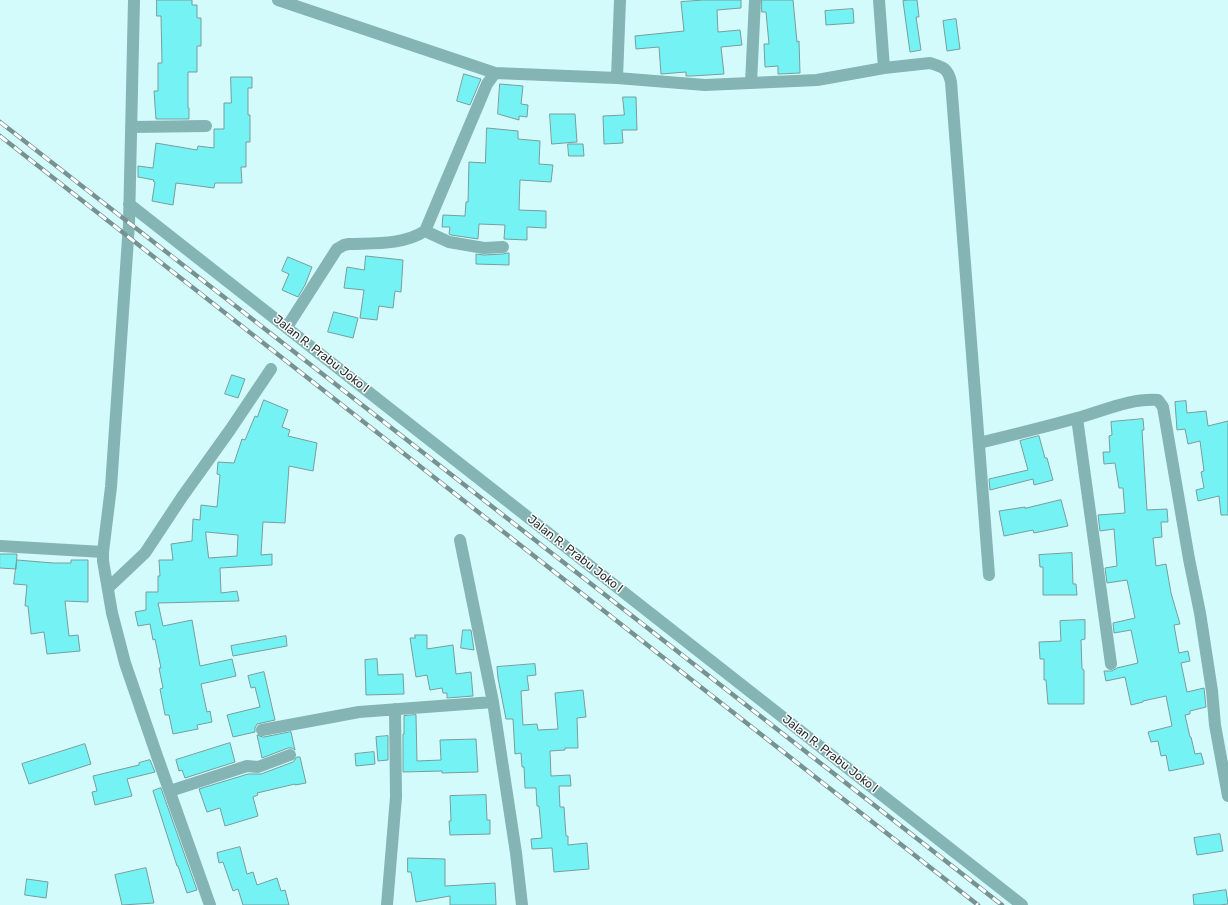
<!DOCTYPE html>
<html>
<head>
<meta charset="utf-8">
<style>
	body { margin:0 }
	canvas { display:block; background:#d4fbfb }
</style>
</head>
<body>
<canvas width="1228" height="905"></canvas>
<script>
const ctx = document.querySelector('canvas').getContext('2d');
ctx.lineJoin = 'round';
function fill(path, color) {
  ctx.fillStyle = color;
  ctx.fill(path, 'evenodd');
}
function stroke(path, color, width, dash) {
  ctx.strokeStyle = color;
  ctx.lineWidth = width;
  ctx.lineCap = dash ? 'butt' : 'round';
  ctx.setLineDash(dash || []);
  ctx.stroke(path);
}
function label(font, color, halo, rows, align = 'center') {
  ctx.font = font + ' Rubik,sans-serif';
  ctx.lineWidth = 3;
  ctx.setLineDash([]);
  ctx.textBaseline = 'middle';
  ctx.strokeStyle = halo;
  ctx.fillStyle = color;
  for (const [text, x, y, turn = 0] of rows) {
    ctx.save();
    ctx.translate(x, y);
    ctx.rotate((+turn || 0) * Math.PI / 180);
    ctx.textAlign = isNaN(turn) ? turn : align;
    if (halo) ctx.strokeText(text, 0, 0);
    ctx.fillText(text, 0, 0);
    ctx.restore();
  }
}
const building = new Path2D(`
	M157 0H192V5H197V18H201V46H197V72H188V108H189V119H156L154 91H158V63H162L161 16H157Z
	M704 0H741V8L717 10 718 32 740 30 742 45 721 47 724 74 692 76H686V72L661 74 659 47 636 49 635 36 684 31 681 2Z
	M762 0H793L797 42 799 41 800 73 778 74V66L765 67 764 44H769L766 12H762Z
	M909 0H917L919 17H916L921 50 910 52 903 1Z
	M853 9 854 23 826 25 825 11Z
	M956 19 960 49 947 51 943 21Z
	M464 74 481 79 470 105 457 101Z
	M231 77H252V88H248V115H250V142H246V167H241L242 183H215L214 188 176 183 173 205 152 201 155 182 153 181 154 180 138 177V166L153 168 156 143 197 150 198 146 214 148V129H224V103H231Z
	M500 84 523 86 521 104 528 105 527 117 519 116V120L498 114Z
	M623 97H636L637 130H622L623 143 604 144 603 116 624 115Z
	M550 114H575L577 142 552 144Z
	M487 128 518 131V139L540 141 539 164 553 165 551 182 520 180 519 210 546 211V228L527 227V240L504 239 505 225 479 224 478 239 451 235 449 234 450 227H442L443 215 465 216 466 202H468L469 162 485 163Z
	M568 144H583L584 156H569Z
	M507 253H509V265L476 264V254L484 255 503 254Z
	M366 256 403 260 401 292 395 291 393 308 379 306 377 320 360 318 364 290 344 288 347 267 364 270Z
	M288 257 312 267 305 285 298 297 282 290 289 274 282 271Z
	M334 312 358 318 353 338 328 332Z
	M232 375 245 379 238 398 225 394Z
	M264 400 288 410 282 427 290 430 288 436 317 443 313 471 289 466 285 523 263 522 261 555 272 554V565L220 568 221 593 237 591 239 601 158 603 163 626 192 620 200 666 232 659 236 676 201 684 207 712 210 711 212 722 197 725 198 729 173 734 169 715H165L160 689 163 688 159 668H161L155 639 153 640 150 624 138 626 135 612 146 610V592H158V576H160L159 560H173L171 544 192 541 193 519 200 520 201 505 217 507 220 475 217 474 218 462 234 463 242 439 245 440 255 416 257 417ZM206 532 238 535 237 556 209 558Z
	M1186 401 1187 413 1206 411 1208 426 1228 421V515H1221L1219 496 1198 501 1196 490 1204 488 1201 472 1204 471 1200 441 1188 444 1185 429 1177 430 1175 402Z
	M1143 419 1144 430H1142L1147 510 1167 509 1168 522H1161L1162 537 1153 538 1156 566 1166 564 1171 593 1180 624 1174 625 1179 653 1188 651 1190 661 1181 663 1187 692 1204 688 1206 707 1190 711V714L1185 715 1190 737H1191L1195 754 1201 753 1204 764 1169 771 1166 755 1161 756 1158 741 1151 742 1148 732 1172 726 1166 696 1143 701V702L1131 705 1125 677 1106 681 1104 671H1112L1117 668 1138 663 1131 630 1114 633 1113 623 1135 618 1127 580 1107 583 1105 568 1117 566 1114 529 1100 531 1098 515 1125 513 1123 488H1119L1115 463 1104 464 1103 452H1110L1109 436 1112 435 1111 422Z
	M1039 436 1045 458H1047L1053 480 1034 485 1033 479 990 490 989 479 1028 470 1020 441Z
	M1061 500 1068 526 1034 533 1033 530 1004 536 999 511 1025 507V508Z
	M1072 553 1073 584H1076L1077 595H1043V567H1040L1039 555Z
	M0 554H17L16 569 0 568Z
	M17 560 53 563H71V560H88V602L65 601 69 636 78 635 80 651 47 654 44 632 31 634 28 606H25L27 585 14 584Z
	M1085 620V639L1081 640 1082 669 1084 670V704H1048L1046 680H1044V659H1040L1039 642 1061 641 1060 621Z
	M463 630H471L474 650 461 648Z
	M415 635H427V649L453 645 456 674 471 672 473 696 447 698V693H443L442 688 430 690 427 675 416 677 410 638H415Z
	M286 636 287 646 233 656 231 646Z
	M377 659 378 675 403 674 404 694 366 695 365 660Z
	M535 664 536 675 527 676 529 690 521 691 523 725 537 724 538 730 558 729 555 693 583 690 586 717 577 718 578 748H565V750L550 751 551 776 570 775 571 786H559L560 807H564L566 836H568V845L587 843 589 869 554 872 552 848 532 849 531 839 542 838 539 806H537L536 788H525L524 767H522L521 753 515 754 513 719H506L498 678 497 667Z
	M264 672 275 720 257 724 255 728V732L233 737 227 715 260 707 255 687 251 688 248 676Z
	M416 715 417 761 441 760 440 740 476 739 478 772 442 773V771L403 772V734H404V716Z
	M291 732 295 750 292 748H288L262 758 257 735 263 737Z
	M388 736V760L378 761 376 737Z
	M230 743 235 762 185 778 182 770 179 771 176 760Z
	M85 744 91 764 29 784 22 764Z
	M374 752 375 764 356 766 355 754Z
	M297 757H300L306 783 295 785V784L257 793 258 795 253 797 258 816 225 826 220 808 207 812 199 789 248 774H261L293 762Z
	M150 760 155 772 127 779 132 796 95 805 92 792 97 791 93 776 139 765V763Z
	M161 788 197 890 187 893 178 866H177L153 791Z
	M486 795 487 820H490V834L450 835 449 821H451L450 796Z
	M1220 834 1223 851 1197 855 1194 838Z
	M240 847 247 874 253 872 257 885 277 878 281 891 285 890 289 905H243L238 889 233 891 223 862 219 863 217 853Z
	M408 858 445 859V886L495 883 496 905H450V896L416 902 411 872H408Z
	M146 868 154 903 122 905 115 875Z
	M27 879 48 882 46 898 25 895Z
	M1226 890 1228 904 1220 905H1194L1193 895Z`);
fill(building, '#74f2f4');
stroke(building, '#789d9d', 1);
stroke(new Path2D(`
	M134 0 129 224 111 487 103 552V561L112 613 125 663 157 756 210 905
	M278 0 495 73
	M879 0 884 68
	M617 78 620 0
	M751 83 755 0
	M131 127 206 126
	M129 204 1022 905
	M425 231 449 242 484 248 503 247
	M287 327 337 249 344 245 349 244C375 243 403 245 425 231L487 84 495 73 617 78 705 85 817 80 884 68 930 63C943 67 948 68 951 82L989 575
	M1077 418 1111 664
	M979 443C1012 435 1045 427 1077 418 1103 411 1130 398 1158 400L1163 407 1189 559 1200 613 1212 691 1215 725 1228 796
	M460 540 493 702 516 853 522 905
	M0 546 103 552
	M108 588 145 553 182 497 230 430 271 369
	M262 730 359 712 493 702
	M170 791 247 766 258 767 290 755
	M387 905 396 797 395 709`), '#84b4b4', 12);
const rail = new Path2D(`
	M0 122 1002 905
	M0 136 978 905`);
stroke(rail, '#779292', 4.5);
stroke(rail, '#fff', 3, [9]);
label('12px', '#1c2b2b', '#fff', [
	["Jalan R. Prabu Joko I",321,354,38],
	["Jalan R. Prabu Joko I",575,554,38],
	["Jalan R. Prabu Joko I",830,754,38]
]);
</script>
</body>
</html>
